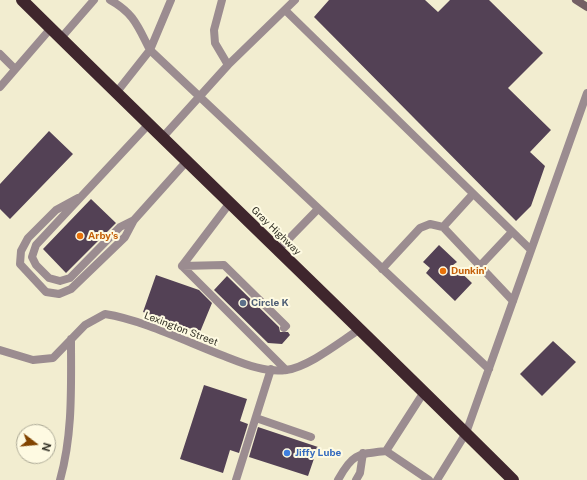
<!DOCTYPE html>
<html>
<head>
<meta charset="utf-8">
<style>
	body { margin:0 }
	#map { position:relative; width:587px; height:480px; overflow:hidden; background:#f2edd0; font-family:"Public Sans",sans-serif }
	canvas { display:block }
	.north { position:absolute; left:16px; top:424px; width:40px; height:40px; box-sizing:border-box; background:#fefae2; border:1px solid #aca996; border-radius:50%; rotate:106deg; font-size:11px; font-weight:700; line-height:16px; text-align:center; color:#323025 }
	.north::after { content:''; display:block; margin:auto; width:14px; height:18px; background:#814400; clip-path:polygon(50% 0,100% 100%,50% 72%,0 100%) }
</style>
</head>
<body>
<div id="map">
<canvas width="587" height="480"></canvas>
<div class="north">N</div>
</div>
<script>
const ctx = document.querySelector('canvas').getContext('2d');
ctx.lineJoin = 'round';
function fill(path, color) {
  ctx.fillStyle = color;
  ctx.fill(path, 'evenodd');
}
function stroke(path, color, width, dash) {
  ctx.strokeStyle = color;
  ctx.lineWidth = width;
  ctx.lineCap = dash ? 'butt' : 'round';
  ctx.setLineDash(dash || []);
  ctx.stroke(path);
}
function label(font, color, halo, rows, align = 'center') {
  ctx.font = font + ' "Public Sans",sans-serif';
  ctx.lineWidth = 4;
  ctx.setLineDash([]);
  ctx.textBaseline = 'middle';
  ctx.strokeStyle = halo;
  ctx.fillStyle = color;
  for (const [text, x, y, turn = 0] of rows) {
    ctx.save();
    ctx.translate(x, y);
    ctx.rotate((+turn || 0) * Math.PI / 180);
    ctx.textAlign = isNaN(turn) ? turn : align;
    if (halo) ctx.strokeText(text, 0, 0);
    ctx.fillText(text, 0, 0);
    ctx.restore();
  }
}
fill(new Path2D(`
	M329 0H425L438 12 450 0H489L543 53 508 88 551 130 530 152 545 166 531 206 516 221 314 17Z
	M49 131 73 154 10 219 0 209V184Z
	M91 199 116 223 66 273 43 249Z
	M439 245 457 262 453 265 472 283 455 301 426 273 430 268 423 262Z
	M156 275 199 290 212 303 200 332 143 312Z
	M227 276 279 327 280 332H288L290 335 282 344 268 343 214 290Z
	M553 341 576 362 542 396 520 374Z
	M204 385 247 399 240 421 248 424 239 453 230 450 223 473 180 459Z
	M258 427 318 447 308 476 249 457Z`), '#534155');
stroke(new Path2D(`
	M110 0C134 13 138 27 150 50L489 369
	M222 0 214 30 215 43 228 65
	M285 10 531 250
	M61 38 94 0
	M0 54 15 69
	M0 87 51 28
	M116 93 150 50 171 0
	M162 138 228 65 295 0
	M78 198 56 210 28 238 21 251 20 264 46 292 59 294 71 289 125 237 134 220 186 162
	M229 204 182 266 286 370
	M134 220 120 227 70 278 60 281 49 278 36 265 32 257 36 245 148 125
	M443 227 473 194
	M278 250 318 209
	M182 266 224 265 286 326 284 328
	M480 266 512 232
	M382 269 420 228 430 224 443 227 513 301
	M256 418 311 437
	M386 451 429 480
	M236 480 271 369
	M338 480C352 454 357 454 386 451L424 392
	M356 480 360 473 363 453
	M437 480 466 433 587 93`), '#9b8c90', 8);
stroke(new Path2D(`
	M0 350 33 360 53 358 85 325 105 314C143 320 187 342 224 356 242 363 265 373 286 370 309 367 341 341 360 329
	M60 480C73 434 71 386 71 339`), '#9b8c90', 8);
stroke(new Path2D(`
	M576 0 587 7`), '#735f64', 8);
stroke(new Path2D(`
	M22 0C185 161 351 319 513 480`), '#3f262d', 12);
for (const [x, y, r, color] of [
	[80,236,4,"#e8710a"],
	[443,271,4,"#e8710a"],
	[243,303,4,"#5c6f8a"],
	[287,453,4,"#3f7fe0"]
]) {
  const dot = new Path2D();
  dot.arc(x, y, r, 0, 2 * Math.PI);
  ctx.fillStyle = color;
  ctx.fill(dot);
  stroke(dot, '#fefae2', 1.5);
}
label('10px', '#323025', '#fefae2', [
	["Gray Highway",276,231,44],
	["Lexington Street",181,329,21]
]);
label('bold 10px', '#c56008', '#fefae2', [
	["Arby's",88,236],
	["Dunkin'",451,271]
], 'left');
label('bold 10px', '#4e5e75', '#fefae2', [
	["Circle K",251,303]
], 'left');
label('bold 10px', '#366cbe', '#fefae2', [
	["Jiffy Lube",295,453]
], 'left');
</script>
</body>
</html>
